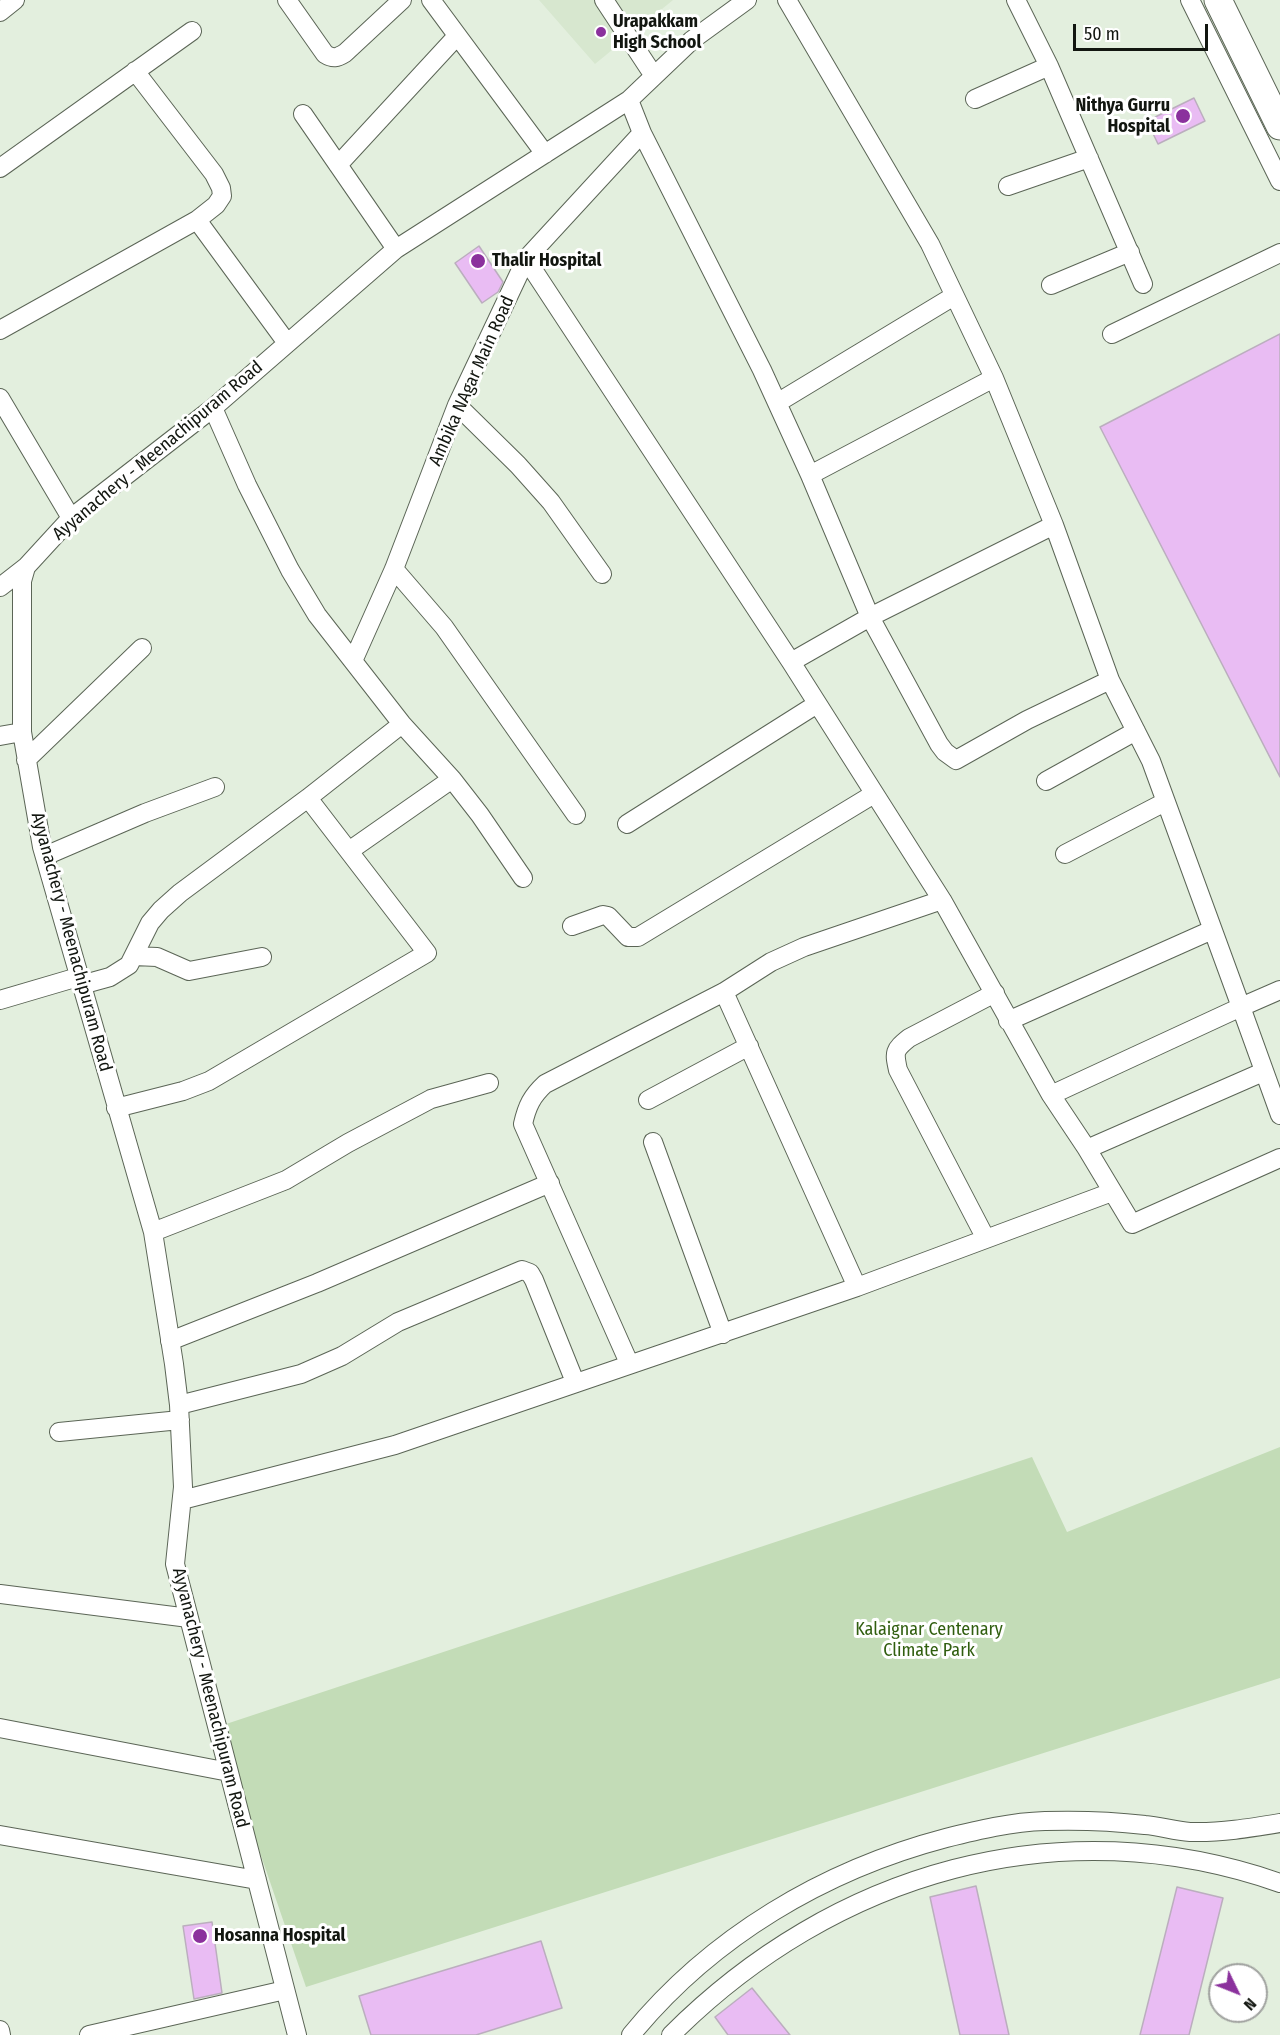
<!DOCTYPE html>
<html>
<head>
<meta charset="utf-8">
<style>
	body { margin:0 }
	#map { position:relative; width:1280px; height:2035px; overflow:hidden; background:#e3efde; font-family:"Fira Sans Condensed",sans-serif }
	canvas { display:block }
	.north { position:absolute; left:1208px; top:1963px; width:60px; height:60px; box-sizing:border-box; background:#fff; border:2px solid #a0a29f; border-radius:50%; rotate:133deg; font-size:16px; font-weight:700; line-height:24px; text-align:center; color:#121610 }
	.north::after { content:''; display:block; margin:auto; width:21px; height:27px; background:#8b319d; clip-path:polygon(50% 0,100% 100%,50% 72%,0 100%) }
	.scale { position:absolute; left:1073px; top:24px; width:135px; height:27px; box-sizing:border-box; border:3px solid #121610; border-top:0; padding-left:8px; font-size:18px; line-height:21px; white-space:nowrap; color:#121610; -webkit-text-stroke:4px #fff; paint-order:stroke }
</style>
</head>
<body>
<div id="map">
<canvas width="1280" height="2035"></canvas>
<div class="north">N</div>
<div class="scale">50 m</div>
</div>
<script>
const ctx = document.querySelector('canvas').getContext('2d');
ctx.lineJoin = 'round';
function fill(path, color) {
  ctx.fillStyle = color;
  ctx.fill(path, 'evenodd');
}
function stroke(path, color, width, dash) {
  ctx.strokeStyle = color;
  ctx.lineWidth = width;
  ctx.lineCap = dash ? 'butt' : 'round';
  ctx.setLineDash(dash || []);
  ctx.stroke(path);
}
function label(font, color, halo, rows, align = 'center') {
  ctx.font = font + ' "Fira Sans Condensed",sans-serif';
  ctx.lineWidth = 6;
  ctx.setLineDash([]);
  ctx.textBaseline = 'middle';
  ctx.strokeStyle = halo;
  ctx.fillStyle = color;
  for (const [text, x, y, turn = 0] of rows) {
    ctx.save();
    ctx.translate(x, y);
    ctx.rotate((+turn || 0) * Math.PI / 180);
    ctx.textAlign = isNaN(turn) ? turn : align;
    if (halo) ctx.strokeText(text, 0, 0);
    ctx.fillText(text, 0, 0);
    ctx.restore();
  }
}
fill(new Path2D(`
	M539 0H673L595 64Z`), '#d7e7cf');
fill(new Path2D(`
	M1280 1447V1678L306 1987 217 1727 1032 1457 1067 1532Z`), '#c3dcb7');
const building = new Path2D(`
	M1194 98 1205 121 1158 144 1147 121Z
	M479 246 503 282 498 292 482 303 455 263Z
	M1280 334V777L1100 427Z
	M976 1886 1009 2035H960L930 1897Z
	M1177 1887 1223 1898 1189 2035H1140Z
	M212 1922 222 1993 194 1999 183 1926Z
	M541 1941 562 2008 476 2035H371L359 1996Z
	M752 1988 790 2035H728L715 2017Z`);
fill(building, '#e9bcf3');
stroke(building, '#bbaebe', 1.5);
const minor = new Path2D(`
	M287 0 325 54C333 59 337 58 345 53L402 0
	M431 0 545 154
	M604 0 654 76
	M787 0 930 244 994 378 1054 525 1110 680 1151 761 1241 1007 1051 1095
	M1016 0 1049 66 1143 284
	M1190 0 1280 181
	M0 12 15 0
	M975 99 1049 66
	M303 114 396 249
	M642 133 762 370 810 475 870 617 791 662
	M338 165 457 36
	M0 168 192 31
	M1008 186 1089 158
	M197 220 287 343
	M526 259 791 662 942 900 1051 1095 1087 1149 1263 1072
	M1051 285 1130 252
	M0 330 197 220 216 205 222 196 221 188 214 174 135 71
	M1112 334 1280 253
	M0 398 71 518
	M777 403 954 296
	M457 405 518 465 551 502 602 574
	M213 408 247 485 290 570 317 615 402 724 452 779 480 815 523 878
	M810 475 994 378
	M1054 525 870 617 939 744 945 752 956 760 1027 720 1110 680
	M394 569 444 627 576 815
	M0 587 26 567
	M353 661 394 569 457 405 526 259 642 133 629 100
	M0 736 22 732
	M26 760 142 648
	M1046 781 1136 731
	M627 824 817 704
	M349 851 452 779
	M1065 854 1165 802
	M45 856 145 813 215 787
	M572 926 603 915 608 916 628 937H638L874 794
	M134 956 157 957 189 971 262 957
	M81 985 110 977 129 965 150 923 161 910 180 893 308 798 402 724
	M1280 990 1241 1007 1280 1115
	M724 992 857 1287
	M0 1000 78 977
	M1008 1021 1212 930
	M648 1100 749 1046
	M116 1108 183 1091 209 1081 427 953 308 798
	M653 1142 723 1334
	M1087 1149 1132 1224 1280 1158
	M153 1232 286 1180 348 1143 431 1099 489 1083
	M986 1239 898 1070C894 1052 894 1050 909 1038L995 993
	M170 1341 317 1283 550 1183
	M629 1363 523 1124C527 1106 532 1096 545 1084L724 992 771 962 804 947 942 900
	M179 1405 301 1374 342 1356 398 1322 522 1270 530 1273 534 1280 575 1382
	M59 1432 180 1420
	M182 1500 395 1445 857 1287 1112 1192
	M0 1594 189 1618
	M0 1728 229 1772
	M0 1835 257 1880
	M0 2030 1 2035
	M89 2035 285 1990
	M297 2035 175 1564 183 1487 179 1405 174 1364 153 1232 42 847 22 732V581L26 567 71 518 213 408 396 249 629 100 692 40 747 0
	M631 2035C711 1937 824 1870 946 1838 978 1830 1011 1822 1045 1821 1078 1820 1111 1821 1145 1825 1160 1826 1174 1831 1190 1832 1220 1833 1250 1828 1280 1823
	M671 2035C834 1872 1059 1806 1280 1883`);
const highway = new Path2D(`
	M1218 0 1280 126`);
stroke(minor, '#5b6556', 20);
stroke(highway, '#5b6556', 29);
stroke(minor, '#fff', 18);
stroke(highway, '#fff', 27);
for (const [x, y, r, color] of [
	[601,32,6,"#8b319d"],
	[1183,116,8,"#8b319d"],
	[478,261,8,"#8b319d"],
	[200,1936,8,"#8b319d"]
]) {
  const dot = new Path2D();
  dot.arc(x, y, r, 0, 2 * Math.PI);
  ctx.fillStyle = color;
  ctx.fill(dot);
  stroke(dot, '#fff', 2);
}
label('bold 18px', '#121610', '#fff', [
	["Urapakkam",613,22],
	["High School",613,43],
	["Nithya Gurru",1170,106,"right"],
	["Hospital",1170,127,"right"],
	["Thalir Hospital",492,261],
	["Hosanna Hospital",214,1936]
], 'left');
label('18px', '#121610', '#fff', [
	["Ambika NAgar Main Road",472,381,-66],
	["Ayyanachery - Meenachipuram Road",158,451,-40],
	["Ayyanachery - Meenachipuram Road",71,942,75],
	["Ayyanachery - Meenachipuram Road",210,1698,76]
]);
label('18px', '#305e0f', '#fff', [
	["Kalaignar Centenary",929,1630],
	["Climate Park",929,1651]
]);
</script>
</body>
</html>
